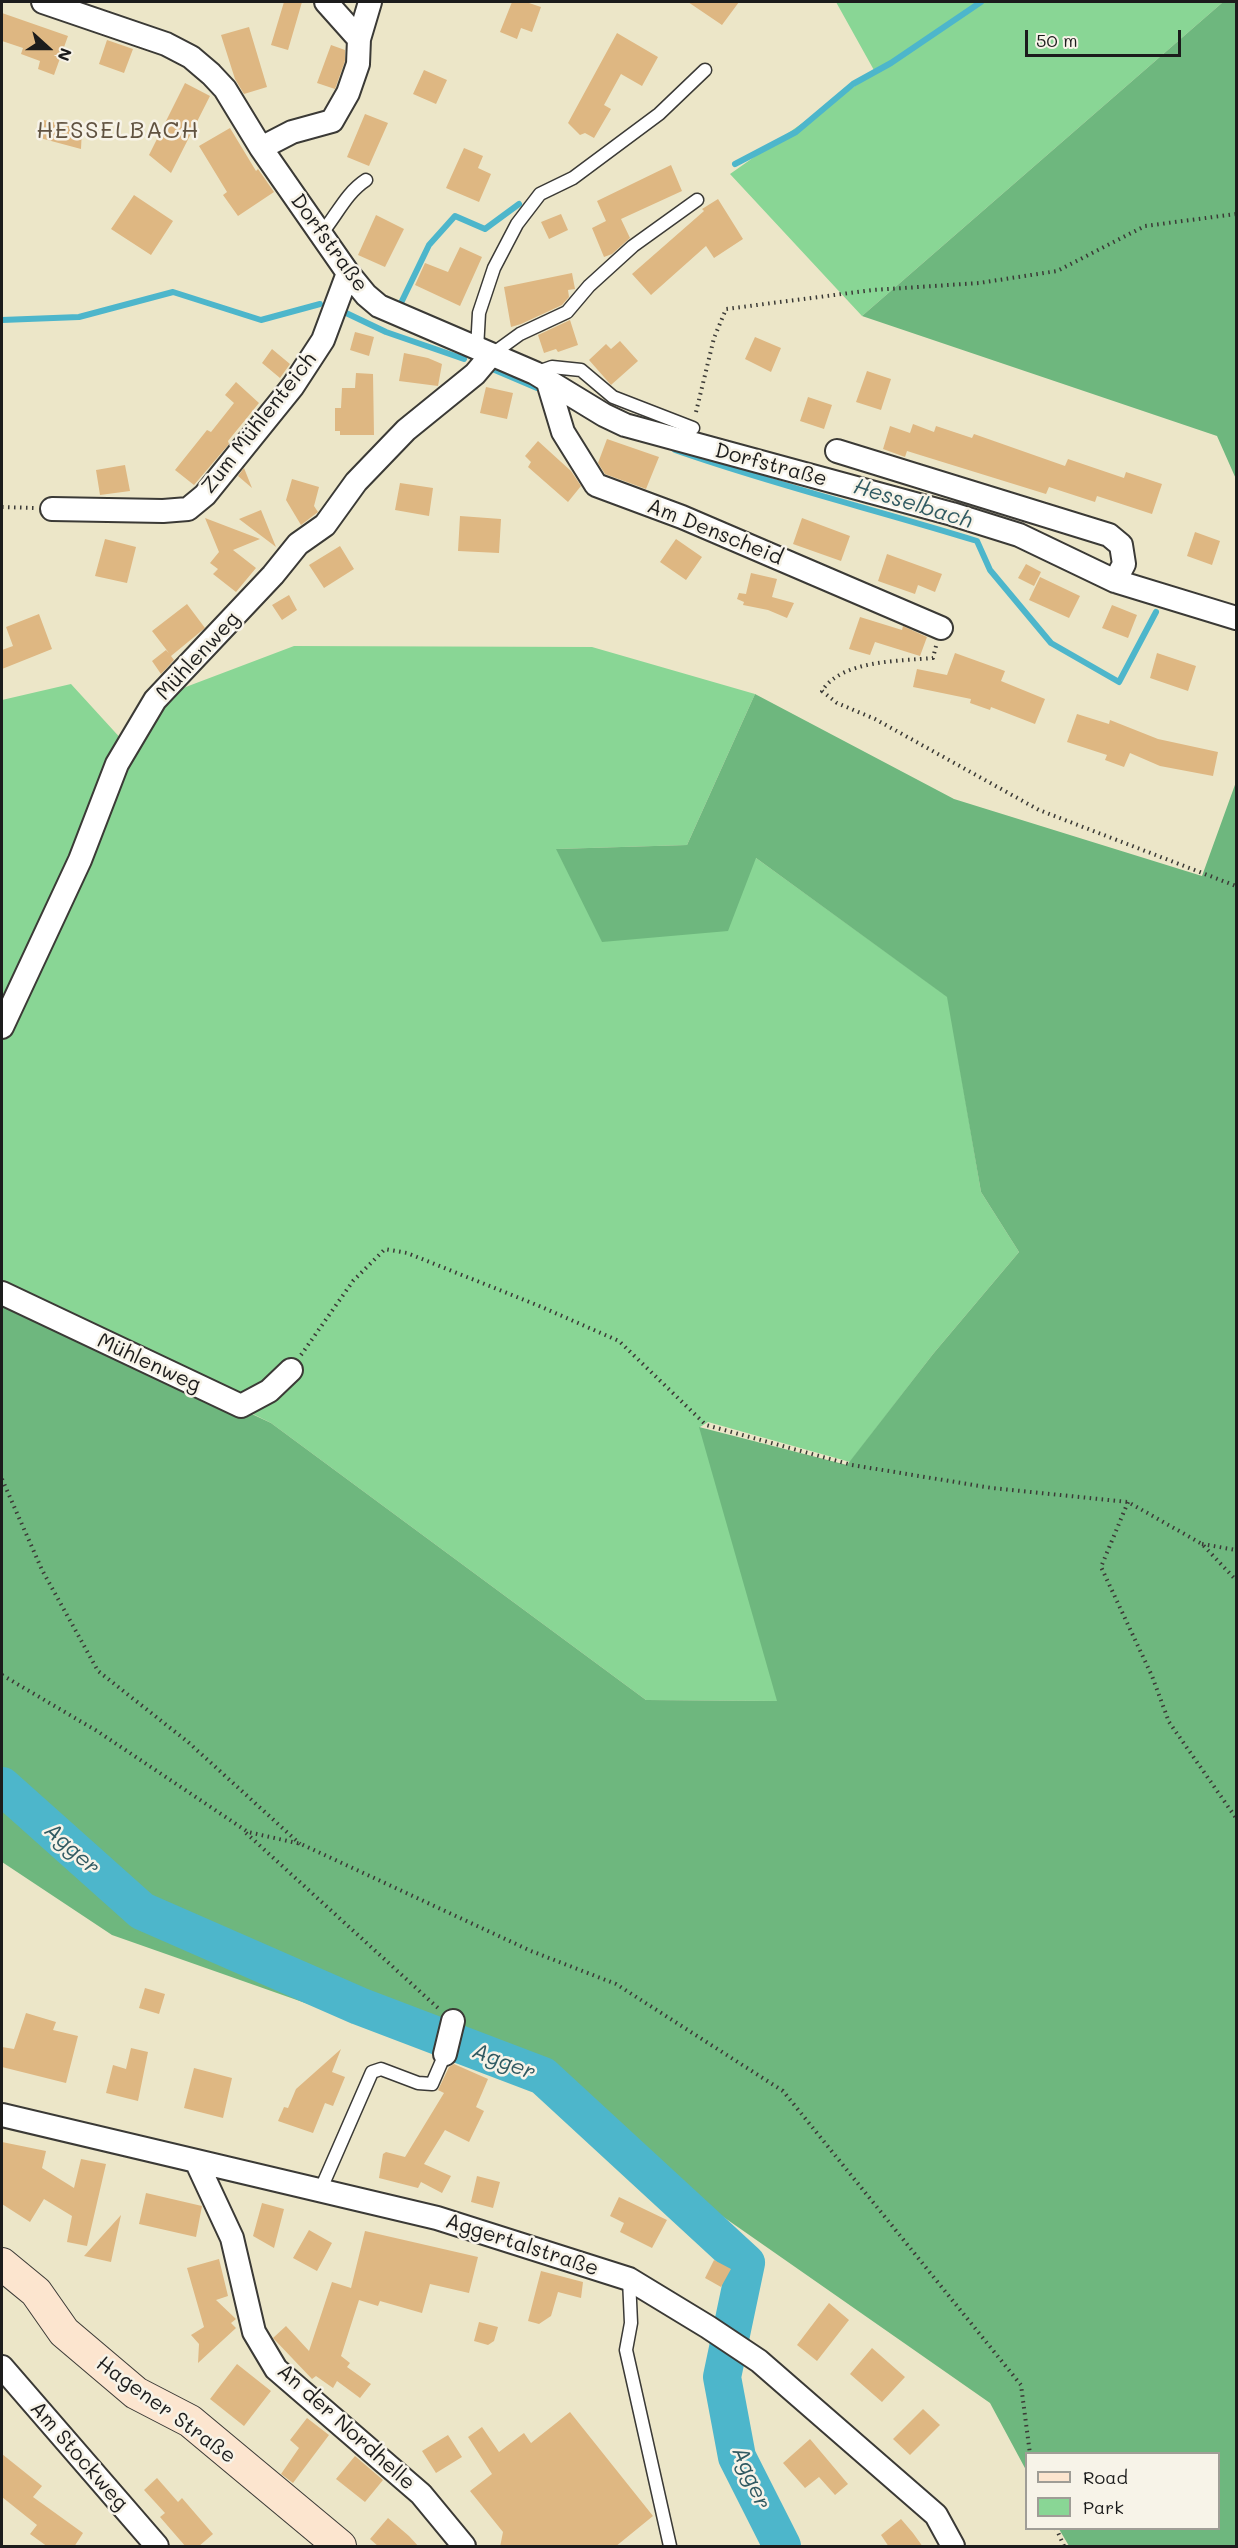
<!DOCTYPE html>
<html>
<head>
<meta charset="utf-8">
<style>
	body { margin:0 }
	#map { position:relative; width:1238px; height:2548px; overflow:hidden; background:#ece6c8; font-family:Mali,sans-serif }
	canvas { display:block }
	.frame { position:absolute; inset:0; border:3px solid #1c1c1c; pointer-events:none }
	.legend { position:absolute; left:1025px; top:2452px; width:195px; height:78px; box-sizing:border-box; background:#f7f3e8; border:2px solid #9f9d96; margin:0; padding:8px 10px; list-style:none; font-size:18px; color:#1c1c1c }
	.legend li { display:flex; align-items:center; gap:12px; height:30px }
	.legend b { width:30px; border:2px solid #9f9d96 }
	.north { position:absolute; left:18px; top:18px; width:60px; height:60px; -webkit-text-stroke:4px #f7f3e8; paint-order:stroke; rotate:111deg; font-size:16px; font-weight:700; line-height:24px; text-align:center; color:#1c1c1c }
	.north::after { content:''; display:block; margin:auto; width:21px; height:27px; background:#1c1c1c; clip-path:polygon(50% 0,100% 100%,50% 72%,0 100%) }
	.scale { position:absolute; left:1025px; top:30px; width:156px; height:27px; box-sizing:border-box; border:3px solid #1c1c1c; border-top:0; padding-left:8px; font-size:18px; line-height:21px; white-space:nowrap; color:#1c1c1c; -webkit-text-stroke:4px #f7f3e8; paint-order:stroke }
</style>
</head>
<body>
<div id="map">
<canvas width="1238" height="2548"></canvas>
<div class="frame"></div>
<ul class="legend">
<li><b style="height:8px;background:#fce5cf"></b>Road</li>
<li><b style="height:16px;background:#89d695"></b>Park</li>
</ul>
<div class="north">N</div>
<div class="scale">50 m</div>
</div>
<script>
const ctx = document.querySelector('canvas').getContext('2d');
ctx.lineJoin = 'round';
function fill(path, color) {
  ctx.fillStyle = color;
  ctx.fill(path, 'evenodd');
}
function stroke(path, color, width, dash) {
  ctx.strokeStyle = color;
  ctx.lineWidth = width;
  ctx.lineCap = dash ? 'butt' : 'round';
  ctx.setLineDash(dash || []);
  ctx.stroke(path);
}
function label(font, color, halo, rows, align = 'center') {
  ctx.font = font + ' Mali,sans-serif';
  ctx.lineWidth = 5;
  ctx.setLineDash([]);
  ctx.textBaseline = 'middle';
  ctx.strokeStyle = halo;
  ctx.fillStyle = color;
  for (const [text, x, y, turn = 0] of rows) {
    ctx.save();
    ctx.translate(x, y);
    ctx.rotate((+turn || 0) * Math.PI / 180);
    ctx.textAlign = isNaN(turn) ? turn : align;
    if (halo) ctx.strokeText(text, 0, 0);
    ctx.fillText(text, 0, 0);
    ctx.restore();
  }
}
fill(new Path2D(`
	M836 2H1223L862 316 730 174 875 72Z
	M294 646 592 647 755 694 687 845 556 849 756 858 948 997 981 1192 1019 1252 933 1354 850 1462 708 1422 700 1427 778 1701 646 1700 271 1423 2 1289V1034L162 696Z
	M71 684 124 742 2 1021V700Z`), '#89d695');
fill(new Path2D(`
	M1223 2H1236V479L1217 436 862 316Z
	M755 694 954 799 1202 876 1236 782V2546H1069L1059 2529 1218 2528V2454H1026V2470L990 2403 530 2082 112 1935 2 1862V1297L271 1423 646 1700 777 1701 699 1427 847 1465 933 1354 1019 1252 981 1192 947 997 756 858 728 931 602 942 556 849 687 845Z`), '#6eb77e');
stroke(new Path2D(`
	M735 164 796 132 853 84 891 63 981 2
	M400 305 429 245 455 216 485 229 519 204
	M344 312 386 332 464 359
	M2 320 79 317 173 292 261 320 320 304
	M490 368 537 388
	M675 450C774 485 877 510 977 541L990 570 1051 643 1119 682 1156 612`), '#4db6cb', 6);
stroke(new Path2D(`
	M2 1786 142 1911 359 2006 543 2076 746 2263 722 2377 737 2457 782 2546`), '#4db6cb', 38);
fill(new Path2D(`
	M284 2H302L288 50 271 45Z
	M512 2H526L541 7 532 32 521 28 517 39 500 32Z
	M688 2H739L722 25Z
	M2 13 68 36 54 75 38 69 40 61 21 54 23 48 2 41Z
	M249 27 267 87 244 94 235 79 221 35Z
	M617 33 658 57 642 86 621 74 604 105 611 109 594 138 585 133 580 135 568 123Z
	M107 40 133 49 124 73 99 64Z
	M331 45 345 50V61L335 89 317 83Z
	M424 70 447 80 436 104 413 94Z
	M185 83 210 96 171 173 149 155Z
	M365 114 388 123 369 166 347 157Z
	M44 120 82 129 81 149 40 138Z
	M230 128 256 171 258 169 274 192 238 216 223 195 227 192 199 146Z
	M464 148 483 156 478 168 491 174 479 202 446 188Z
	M671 165 682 191 621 219 630 238 612 254 604 257 592 228 606 221 597 201Z
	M134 195 173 221 151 255 111 229Z
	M718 199 743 239 714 258 706 246 651 295 632 274 704 211 702 209Z
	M561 214 568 230 549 239 541 222Z
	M376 215 404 229 385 267 358 255Z
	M460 247 482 257 460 306 415 285 425 263 448 272Z
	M572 273 575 289 568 290 569 297 562 305 521 324 511 327 504 287Z
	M570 320 578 345 558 352 556 349 544 353 538 335Z
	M355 332 374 337 369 356 350 350Z
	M755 337 781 348 771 372 745 359Z
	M620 341 638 361 611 385 589 360 606 344 611 349Z
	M272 349 290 364 280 378 262 363Z
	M404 353 428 358 442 364 438 386 399 381Z
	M867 371 891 379 881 410 856 402Z
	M356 373 373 374 374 435H340V431H335V408H341L342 388H355Z
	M236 382 259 403 228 441 229 444 194 485 175 470 207 430 211 432 234 403 225 395Z
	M486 387 513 393 507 419 480 413Z
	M808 397 832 405 824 429 800 421Z
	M913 424 934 432 936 426 972 438 974 434 1065 466 1068 459 1124 478 1126 472 1162 484 1152 514 1097 496 1095 502 1049 487 1046 494 907 451 905 457 883 449 890 426 910 433Z
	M607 439 659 457 646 489 605 474 598 463Z
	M538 441 571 471 581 486 568 502 528 467 531 462 525 456Z
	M125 465 130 491 100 495 96 470Z
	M244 468 252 488 238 476Z
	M292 479 319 487 314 506 318 512 301 525 286 500Z
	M400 483 433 488 429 516 395 510Z
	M261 510 276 547 239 519Z
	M460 516 501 519 499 553 458 551Z
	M205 518 260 539 233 550 256 568 236 592 213 574 218 569 210 563 219 552Z
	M802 518 850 536 841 561 793 544Z
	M1195 532 1220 541 1212 565 1187 556Z
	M105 539 136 547 127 583 95 576Z
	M676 539 702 557 686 580 660 562Z
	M340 546 354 569 324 588 309 565Z
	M887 554 942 574 935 592 918 585 915 594 878 581Z
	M1026 564 1041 572 1034 586 1018 578Z
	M751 573 777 579 772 597 794 603 787 618 768 610 743 605 744 602 737 599 739 593 746 594Z
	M1040 577 1080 596 1069 618 1029 600Z
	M289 595 297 610 282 620 272 605Z
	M187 604 205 628 171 656 174 660 161 674 152 661 166 650 169 653 152 631Z
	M1112 605 1137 615 1128 638 1102 628Z
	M39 614 52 649 2 669V650L13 646 6 627Z
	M860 617 902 630 903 626 927 637 920 656 875 642 870 655 849 649Z
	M955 653 1005 671 1001 681 1045 699 1035 724 991 707 990 710 970 703 971 699 913 687 917 669 947 675Z
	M1157 653 1196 666 1188 691 1150 678Z
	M1077 714 1109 724 1110 720 1158 739 1218 752 1213 776 1160 766 1130 753 1124 767 1105 760 1107 755 1067 742Z
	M145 1988 165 1994 159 2014 139 2008Z
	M26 2013 56 2022 53 2030 78 2036 66 2083 2 2067V2047L14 2049Z
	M131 2048 148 2052 138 2101 106 2093 113 2065 126 2069Z
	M341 2049 332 2072 345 2077 333 2106 325 2103 313 2133 278 2121 284 2107 288 2108 296 2089Z
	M454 2064 488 2079 476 2107 484 2111 469 2142 445 2130 424 2164 451 2176 442 2193 421 2182 418 2188 379 2178 383 2154 386 2152 405 2157 444 2093 438 2090 449 2067Z
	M194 2068 232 2078 223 2118 184 2108Z
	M2 2142 46 2151 42 2168 74 2188 81 2159 106 2164 87 2246 67 2242 72 2216 44 2199 30 2222 2 2204Z
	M477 2176 500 2182 493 2208 471 2202Z
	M146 2193 202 2206 196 2237 139 2224Z
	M619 2197 667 2220 652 2248 620 2232 624 2223 610 2216Z
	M262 2203 284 2209 274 2248 253 2236Z
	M121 2215 111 2262 84 2256Z
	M309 2230 332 2243 317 2271 293 2258Z
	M365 2231 478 2257 469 2293 430 2284 422 2313 380 2301 378 2306 359 2300 341 2356 350 2363 347 2367 371 2384 360 2398 337 2381 333 2388 316 2376 312 2379 273 2338 286 2326 309 2351 332 2282 351 2288Z
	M219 2259 228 2296 216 2300 236 2319 231 2323 236 2328 198 2363 199 2344 191 2335 204 2327 187 2268Z
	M714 2260 731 2269 721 2287 705 2278Z
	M541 2271 583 2282 581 2298 558 2292 551 2316 539 2324 528 2321Z
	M829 2303 849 2320 817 2361 797 2345Z
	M479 2322 498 2327 494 2341 488 2345 474 2341Z
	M872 2348 905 2377 882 2402 850 2374Z
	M237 2364 271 2391 244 2426 210 2399Z
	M923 2409 940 2425 910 2455 893 2439Z
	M570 2412 653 2516 615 2547H500L503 2532 470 2491 492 2474 468 2437 482 2427 499 2452 524 2433 531 2443Z
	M307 2418 329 2435 293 2483 281 2474 299 2448 290 2440Z
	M448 2435 462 2457 436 2473 422 2451Z
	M810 2439 848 2484 835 2495 819 2477 805 2488 783 2463Z
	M2 2454 42 2486 33 2497 83 2533 74 2547H48L30 2534 37 2525 2 2497Z
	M355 2456 383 2480 365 2502 336 2479Z
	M157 2478 178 2502 182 2498 213 2534 198 2547H186L160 2517 165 2513 144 2490Z
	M388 2518 409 2536 419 2547H379L370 2539Z
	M901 2519 913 2533 923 2547H889L881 2535Z`), '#deb782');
const service = new Path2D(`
	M321 234C337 215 346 193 366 180
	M477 349 479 313 494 268 517 224 540 194 573 178 659 114 705 70
	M491 355 520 334 567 312 589 286 633 246 697 200
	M535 373 552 367 581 370 613 397 693 428
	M320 2191 372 2072 381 2069 418 2083 432 2084 445 2054
	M629 2279 631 2323 626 2350 670 2546`);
const minor = new Path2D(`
	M43 2 166 44 191 57 211 74 225 89 261 148 348 273 366 295 379 306 535 373 604 415 625 425 952 514 1019 535 1115 581 1236 618
	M326 2 359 39
	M261 148 292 132 332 121 348 93 358 64 359 39 370 2
	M547 379 563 432 596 485 682 517 941 628
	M837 451 1109 535 1121 545 1124 564 1115 581
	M52 509 163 511 188 509 205 495 293 386 323 340 348 273
	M2 1027 80 860 117 764 155 700 273 575 298 544 325 525 356 482 406 430 475 374 491 355
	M2 1293 241 1406 269 1391 291 1370
	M445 2054 453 2021
	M2 2115 437 2218 629 2279 708 2327 759 2361 936 2515 953 2546
	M197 2163 232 2238 254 2332 276 2369 421 2494 464 2546
	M2 2367 157 2546`);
const secondary = new Path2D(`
	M2 2264 36 2292 64 2332 136 2393 190 2421 340 2546`);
stroke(service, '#3b3a36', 15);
stroke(minor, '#3b3a36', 26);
stroke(secondary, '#3b3a36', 34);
stroke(new Path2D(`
	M696 412 714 338 726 309 873 290 979 283 1057 271 1145 226 1236 214
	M2 507 34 508
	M936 646 933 658C900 661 841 660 822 691L837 703 875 719 1039 810 1236 886
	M301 1355 353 1281 385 1249 407 1253 537 1305 619 1341 706 1425 852 1465 992 1488 1128 1502 1202 1544 1236 1580
	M2 1479 42 1570 98 1671 188 1742 300 1844
	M1128 1502 1101 1567 1152 1676 1169 1722 1236 1818
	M1202 1544 1236 1550
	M2 1675 97 1731 248 1832 301 1844 531 1951 616 1984 783 2091 1021 2385 1030 2454
	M246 1833 438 2008
	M1056 2528 1064 2546`), '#3b3a36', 4, [1.5, 4.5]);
stroke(service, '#fff', 12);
stroke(minor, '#fff', 22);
stroke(secondary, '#fce5cf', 32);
label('21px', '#1c1c1c', '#f7f3e8', [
	["Dorfstraße",329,243,54],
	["Zum Mühlenteich",259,423,-52],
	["Dorfstraße",771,465,15],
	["Am Denscheid",715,532,22],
	["Mühlenweg",198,656,-47],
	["Mühlenweg",149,1363,25],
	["Aggertalstraße",522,2245,18],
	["Hagener Straße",166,2410,36],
	["An der Nordhelle",346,2427,42],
	["Am Stockweg",79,2456,49]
]);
label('italic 22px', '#305a62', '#f7f3e8', [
	["Hesselbach",913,504,17],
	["Agger",72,1849,42],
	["Agger",504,2062,21],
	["Agger",751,2478,67]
]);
ctx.letterSpacing = '1.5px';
label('24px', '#605240', '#f7f3e8', [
	["HESSELBACH",118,131]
]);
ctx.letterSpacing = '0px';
</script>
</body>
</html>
